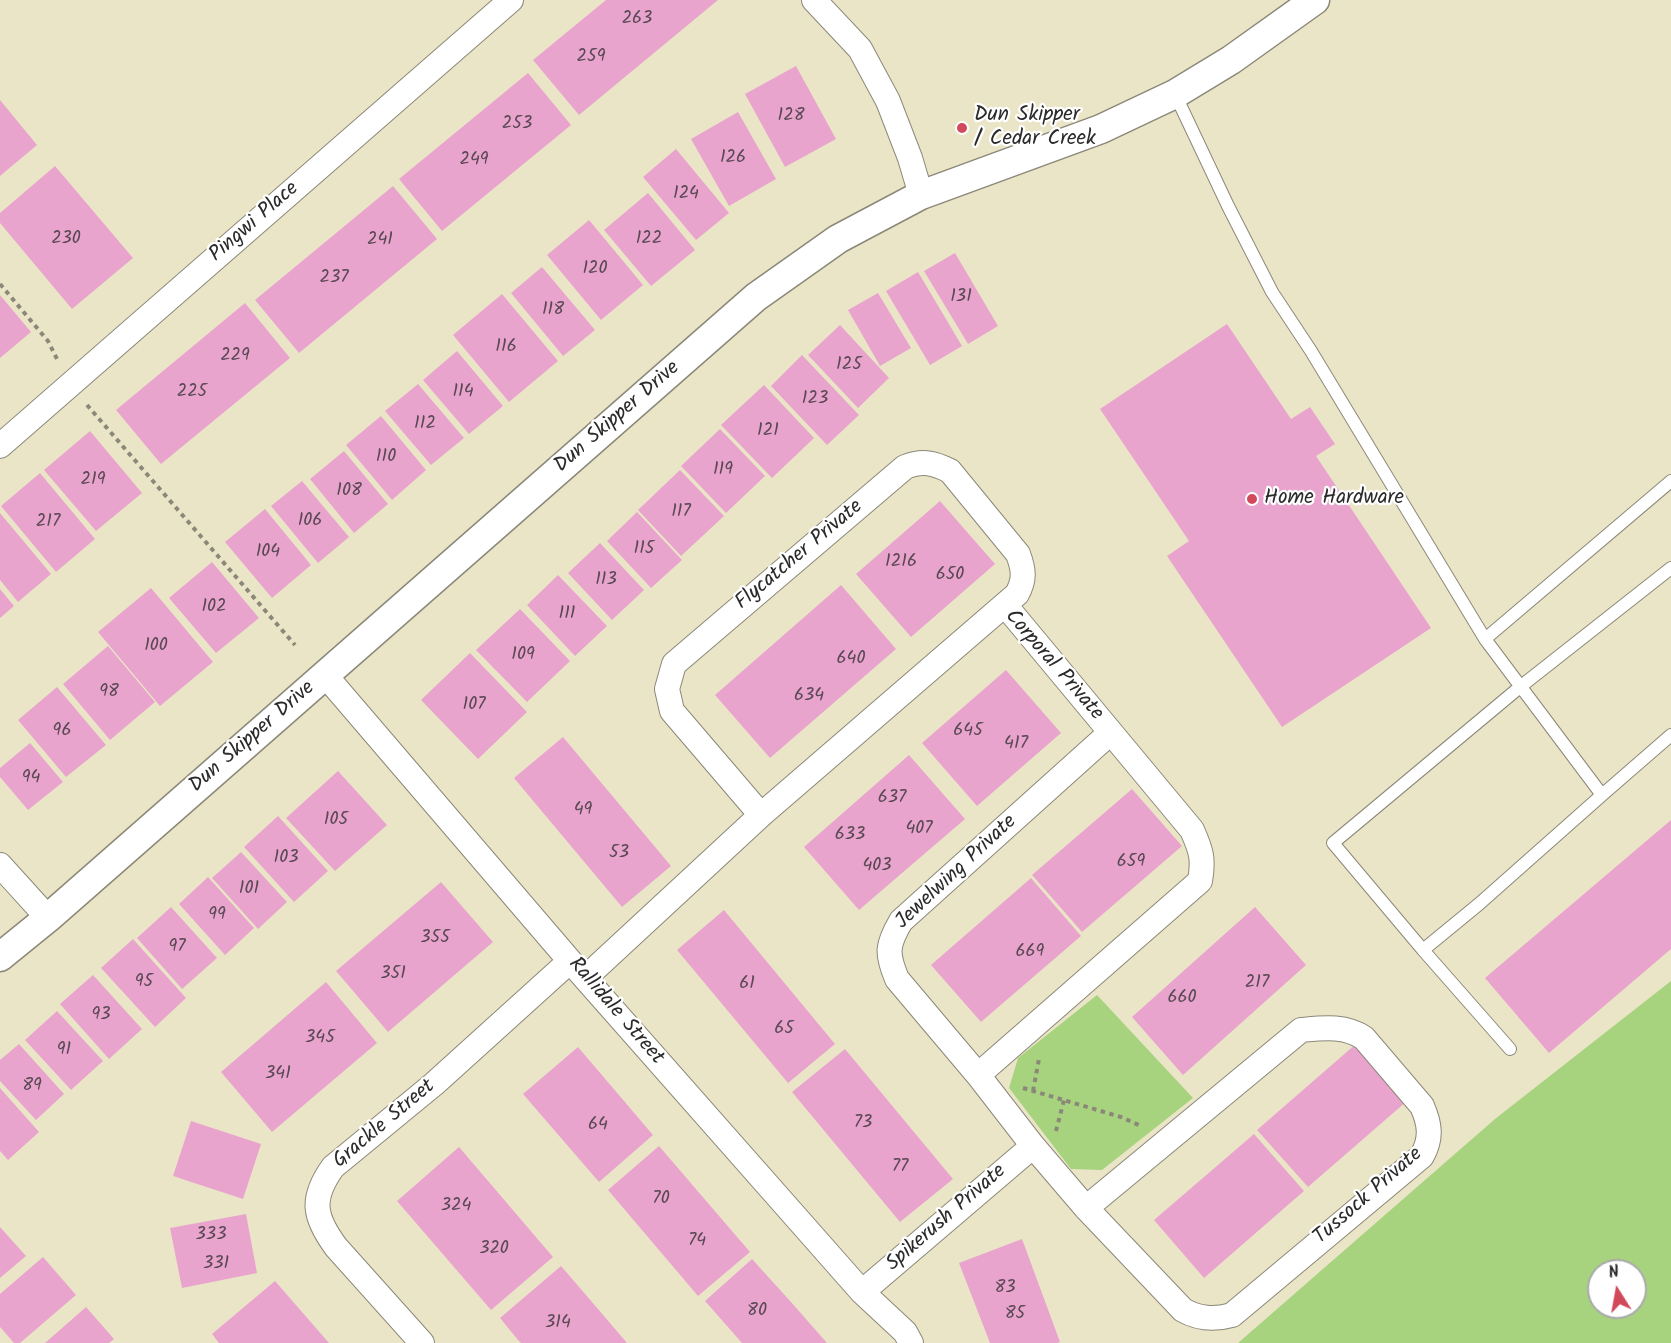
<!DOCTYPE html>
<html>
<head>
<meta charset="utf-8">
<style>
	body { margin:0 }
	#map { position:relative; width:1671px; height:1343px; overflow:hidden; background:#ebe5c7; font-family:Kalam,sans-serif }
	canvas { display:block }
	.north { position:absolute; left:1587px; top:1259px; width:60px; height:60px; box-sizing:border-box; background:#fff; border:2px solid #aaa; border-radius:50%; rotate:349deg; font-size:16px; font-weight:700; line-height:24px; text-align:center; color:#2b2b2b }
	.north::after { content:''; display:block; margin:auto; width:21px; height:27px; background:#d1495b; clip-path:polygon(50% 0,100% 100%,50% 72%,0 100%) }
</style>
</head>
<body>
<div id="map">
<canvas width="1671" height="1343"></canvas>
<div class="north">N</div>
</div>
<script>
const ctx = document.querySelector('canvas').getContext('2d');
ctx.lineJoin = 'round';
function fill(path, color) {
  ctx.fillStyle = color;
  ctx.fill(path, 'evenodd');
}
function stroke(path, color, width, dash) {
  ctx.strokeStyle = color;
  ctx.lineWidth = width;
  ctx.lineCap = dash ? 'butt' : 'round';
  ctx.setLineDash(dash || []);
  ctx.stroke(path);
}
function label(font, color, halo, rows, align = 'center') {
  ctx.font = font + ' Kalam,sans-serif';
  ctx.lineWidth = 4.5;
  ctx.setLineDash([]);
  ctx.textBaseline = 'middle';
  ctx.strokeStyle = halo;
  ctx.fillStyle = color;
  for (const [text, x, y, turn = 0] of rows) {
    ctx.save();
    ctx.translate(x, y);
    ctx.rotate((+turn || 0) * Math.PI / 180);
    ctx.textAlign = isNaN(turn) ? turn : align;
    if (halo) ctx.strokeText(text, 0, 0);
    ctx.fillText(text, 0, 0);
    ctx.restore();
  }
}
fill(new Path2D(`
	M1671 981V1343H1238L1495 1119ZM1599 1271H1635V1307H1599Z
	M1097 995 1193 1098 1102 1170 1071 1169 1009 1088 1018 1058Z`), '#a7d37f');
fill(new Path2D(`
	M606 0H718L579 115 533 60Z
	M796 66 836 139 785 167 745 94Z
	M528 73 571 125 442 231 399 179Z
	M0 100 37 145 0 176Z
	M738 112 776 179 729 206 691 139Z
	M676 149 729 213 696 240 643 177Z
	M55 166 133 258 72 309 0 223V213Z
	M393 186 437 239 299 353 255 300Z
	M648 193 695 250 651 286 604 230Z
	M589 220 643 285 601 320 547 255Z
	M955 253 998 326 968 344 924 271Z
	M542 267 595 330 563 356 511 293Z
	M918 272 962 346 930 365 886 291Z
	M878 293 911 348 880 366 848 310Z
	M502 294 558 361 509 402 453 335Z
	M0 295 31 332 0 358Z
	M245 303 290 358 161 464 116 410Z
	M1227 324 1291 419 1310 407 1335 444 1316 456 1431 628 1282 727 1167 556 1189 541 1100 409Z
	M840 325 889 378 858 408 808 355Z
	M457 351 503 406 469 434 423 380Z
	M802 355 859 415 827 445 771 386Z
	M418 384 464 438 431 465 385 411Z
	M764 385 814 438 772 478 721 425Z
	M381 416 426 470 392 500 346 445Z
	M720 429 765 476 726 513 681 466Z
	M90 431 142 493 96 531 44 470Z
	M344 451 388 504 354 533 310 479Z
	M680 470 724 516 681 556 638 510Z
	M40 473 95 539 56 572 1 506Z
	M302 481 349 537 318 563 271 506Z
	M940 501 995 564 911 637 856 574Z
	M265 509 311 565 272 598 225 542Z
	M637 512 682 560 651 588 607 541Z
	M0 513 51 574 18 602 0 580Z
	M600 543 644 590 612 620 568 573Z
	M212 562 259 618 216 653 169 598Z
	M558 575 607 626 575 656 527 605Z
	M841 585 896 649 770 758 715 695Z
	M151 588 213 662 160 706 98 632Z
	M0 589 14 606 0 618Z
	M520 609 570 661 527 702 476 650Z
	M108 646 155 702 110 740 63 684Z
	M470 653 527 712 478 759 421 700Z
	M1006 670 1061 733 977 806 922 743Z
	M57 687 106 745 66 777 18 720Z
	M563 737 671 866 622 907 514 778Z
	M30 743 63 782 28 810 0 777V768Z
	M909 755 965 819 859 910 804 847Z
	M338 771 387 825 335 871 286 818Z
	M1132 789 1182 846 1082 932 1032 875Z
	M278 816 328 871 294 902 244 847Z
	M1671 820V949L1549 1053 1485 978Z
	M241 852 287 902 258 929 212 878Z
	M208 877 254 928 225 955 179 904Z
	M1031 878 1081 936 981 1022 931 965Z
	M441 882 493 942 388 1032 336 971Z
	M171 907 217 958 182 989 137 938Z
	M1255 907 1306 965 1183 1075 1132 1017Z
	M724 910 835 1044 788 1083 677 950Z
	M133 939 186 998 155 1027 101 968Z
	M93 975 142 1029 109 1059 60 1004Z
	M326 982 377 1043 272 1132 221 1072Z
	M57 1011 103 1061 71 1090 25 1040Z
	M1357 1043 1407 1101 1308 1187 1257 1130Z
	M19 1044 64 1094 36 1120 0 1081V1060Z
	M578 1047 653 1135 599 1182 523 1094Z
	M845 1049 953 1179 900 1222 792 1092Z
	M0 1088 39 1132 8 1160 0 1151Z
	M191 1121 261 1144 243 1199 173 1176Z
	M1254 1134 1304 1191 1204 1278 1154 1220Z
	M659 1146 750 1252 698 1296 608 1190Z
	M459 1147 553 1257 491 1310 397 1201Z
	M246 1214 257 1273 182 1288 170 1228Z
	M0 1227 26 1256 0 1278Z
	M1022 1239 1060 1342 1057 1343H990L959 1263Z
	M43 1257 76 1295 20 1343H14L0 1327V1294Z
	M752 1259 791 1302 827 1343H742L705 1301Z
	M561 1266 598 1309 627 1343H521L518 1340 500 1318Z
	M275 1281 329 1343H219L212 1334Z
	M86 1307 114 1339 109 1343H45Z`), '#e9a4ce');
const service = new Path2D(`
	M1175 94 1228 206 1272 292 1311 351 1485 639 1602 795 1479 904 1423 950 1333 843 1520 687 1671 568
	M1485 639 1671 481
	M1602 795 1671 735
	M1423 950 1510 1049`);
const minor = new Path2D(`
	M814 0 860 49 888 101 910 158 921 195
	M0 446 511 0
	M325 675 570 961 862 1292 905 1332 911 1343
	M0 865 48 918
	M585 978 761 815 1017 594C1025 579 1024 570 1018 554L950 471C934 463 923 460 905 467L674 664 667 689 672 711 761 815
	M978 1075 1200 881C1204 859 1201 850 1192 830L1005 605
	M1086 1208 1301 1030C1323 1028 1345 1025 1364 1038L1422 1106C1430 1124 1432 1138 1422 1156L1232 1315C1214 1320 1199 1319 1183 1310L1086 1208 1033 1146 978 1075 897 979C886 953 887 945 901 921L1110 733
	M862 1292 1033 1146
	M422 1343 336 1247C314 1217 310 1199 333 1167L434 1084 570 961`);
const tertiary = new Path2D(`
	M0 957 48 918 756 297 838 239 921 195 1101 129 1175 94 1231 60 1315 0`);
stroke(service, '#8b8879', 14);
stroke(minor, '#8b8879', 26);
stroke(tertiary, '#8b8879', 31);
stroke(new Path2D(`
	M0 284 48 341 57 359
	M87 405 295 645
	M1023 1088 1121 1117 1141 1126
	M1033 1091 1039 1059
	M1056 1131 1064 1100`), '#8b8879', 4, [4.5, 4.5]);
stroke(service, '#fff', 12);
stroke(minor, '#fff', 24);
stroke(tertiary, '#fff', 28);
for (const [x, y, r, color] of [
	[962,128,6,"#d1495b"],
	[1252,499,6,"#d1495b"]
]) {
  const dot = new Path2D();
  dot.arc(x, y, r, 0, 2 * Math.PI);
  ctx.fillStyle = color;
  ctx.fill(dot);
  stroke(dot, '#fff', 2);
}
label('18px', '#5a4954', null, [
	["263",637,20],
	["259",591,58],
	["128",791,117],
	["253",517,125],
	["126",733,159],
	["249",474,161],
	["124",686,195],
	["230",66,240],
	["122",649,240],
	["241",380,241],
	["120",595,270],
	["237",334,279],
	["131",961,298],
	["118",553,311],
	["116",506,348],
	["229",235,357],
	["125",849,366],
	["225",192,393],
	["114",463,393],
	["123",815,400],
	["112",425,425],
	["121",768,432],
	["110",386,458],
	["119",723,471],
	["219",93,481],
	["108",349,492],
	["117",681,513],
	["106",310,522],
	["217",48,523],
	["115",644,550],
	["104",268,553],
	["1216",901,563],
	["650",950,576],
	["113",606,581],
	["102",214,608],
	["111",567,615],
	["100",156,647],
	["109",523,656],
	["640",851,660],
	["98",109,693],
	["634",809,697],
	["107",474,706],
	["96",62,732],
	["645",968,732],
	["417",1016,745],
	["94",31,779],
	["637",892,799],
	["49",583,811],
	["105",336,821],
	["407",919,830],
	["633",850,836],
	["53",619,854],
	["103",286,859],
	["659",1131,863],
	["403",877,867],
	["101",249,890],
	["99",217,916],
	["355",435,939],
	["97",177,948],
	["669",1030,953],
	["351",393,975],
	["95",144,983],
	["217",1257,984],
	["61",747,985],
	["660",1182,999],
	["93",101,1016],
	["65",784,1030],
	["345",320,1039],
	["91",64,1051],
	["341",278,1075],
	["89",32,1087],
	["73",863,1124],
	["64",598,1126],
	["77",900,1168],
	["70",661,1200],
	["324",456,1207],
	["333",211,1236],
	["74",697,1242],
	["320",494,1250],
	["331",216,1265],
	["83",1005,1289],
	["80",757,1312],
	["85",1015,1315],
	["314",558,1324]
]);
label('21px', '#2b2b2b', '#fff', [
	["Dun Skipper",974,116],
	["/ Cedar Creek",974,140],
	["Home Hardware",1264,499]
], 'left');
label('21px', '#2b2b2b', '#fff', [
	["Pingwi Place",255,223,-41],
	["Dun Skipper Drive",618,418,-41],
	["Flycatcher Private",800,556,-40],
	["Corporal Private",1053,666,49],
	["Dun Skipper Drive",253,738,-41],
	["Jewelwing Private",957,873,-43],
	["Rallidale Street",615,1012,49],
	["Grackle Street",385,1125,-40],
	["Tussock Private",1369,1197,-41],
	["Spikerush Private",947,1219,-41]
]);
</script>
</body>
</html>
